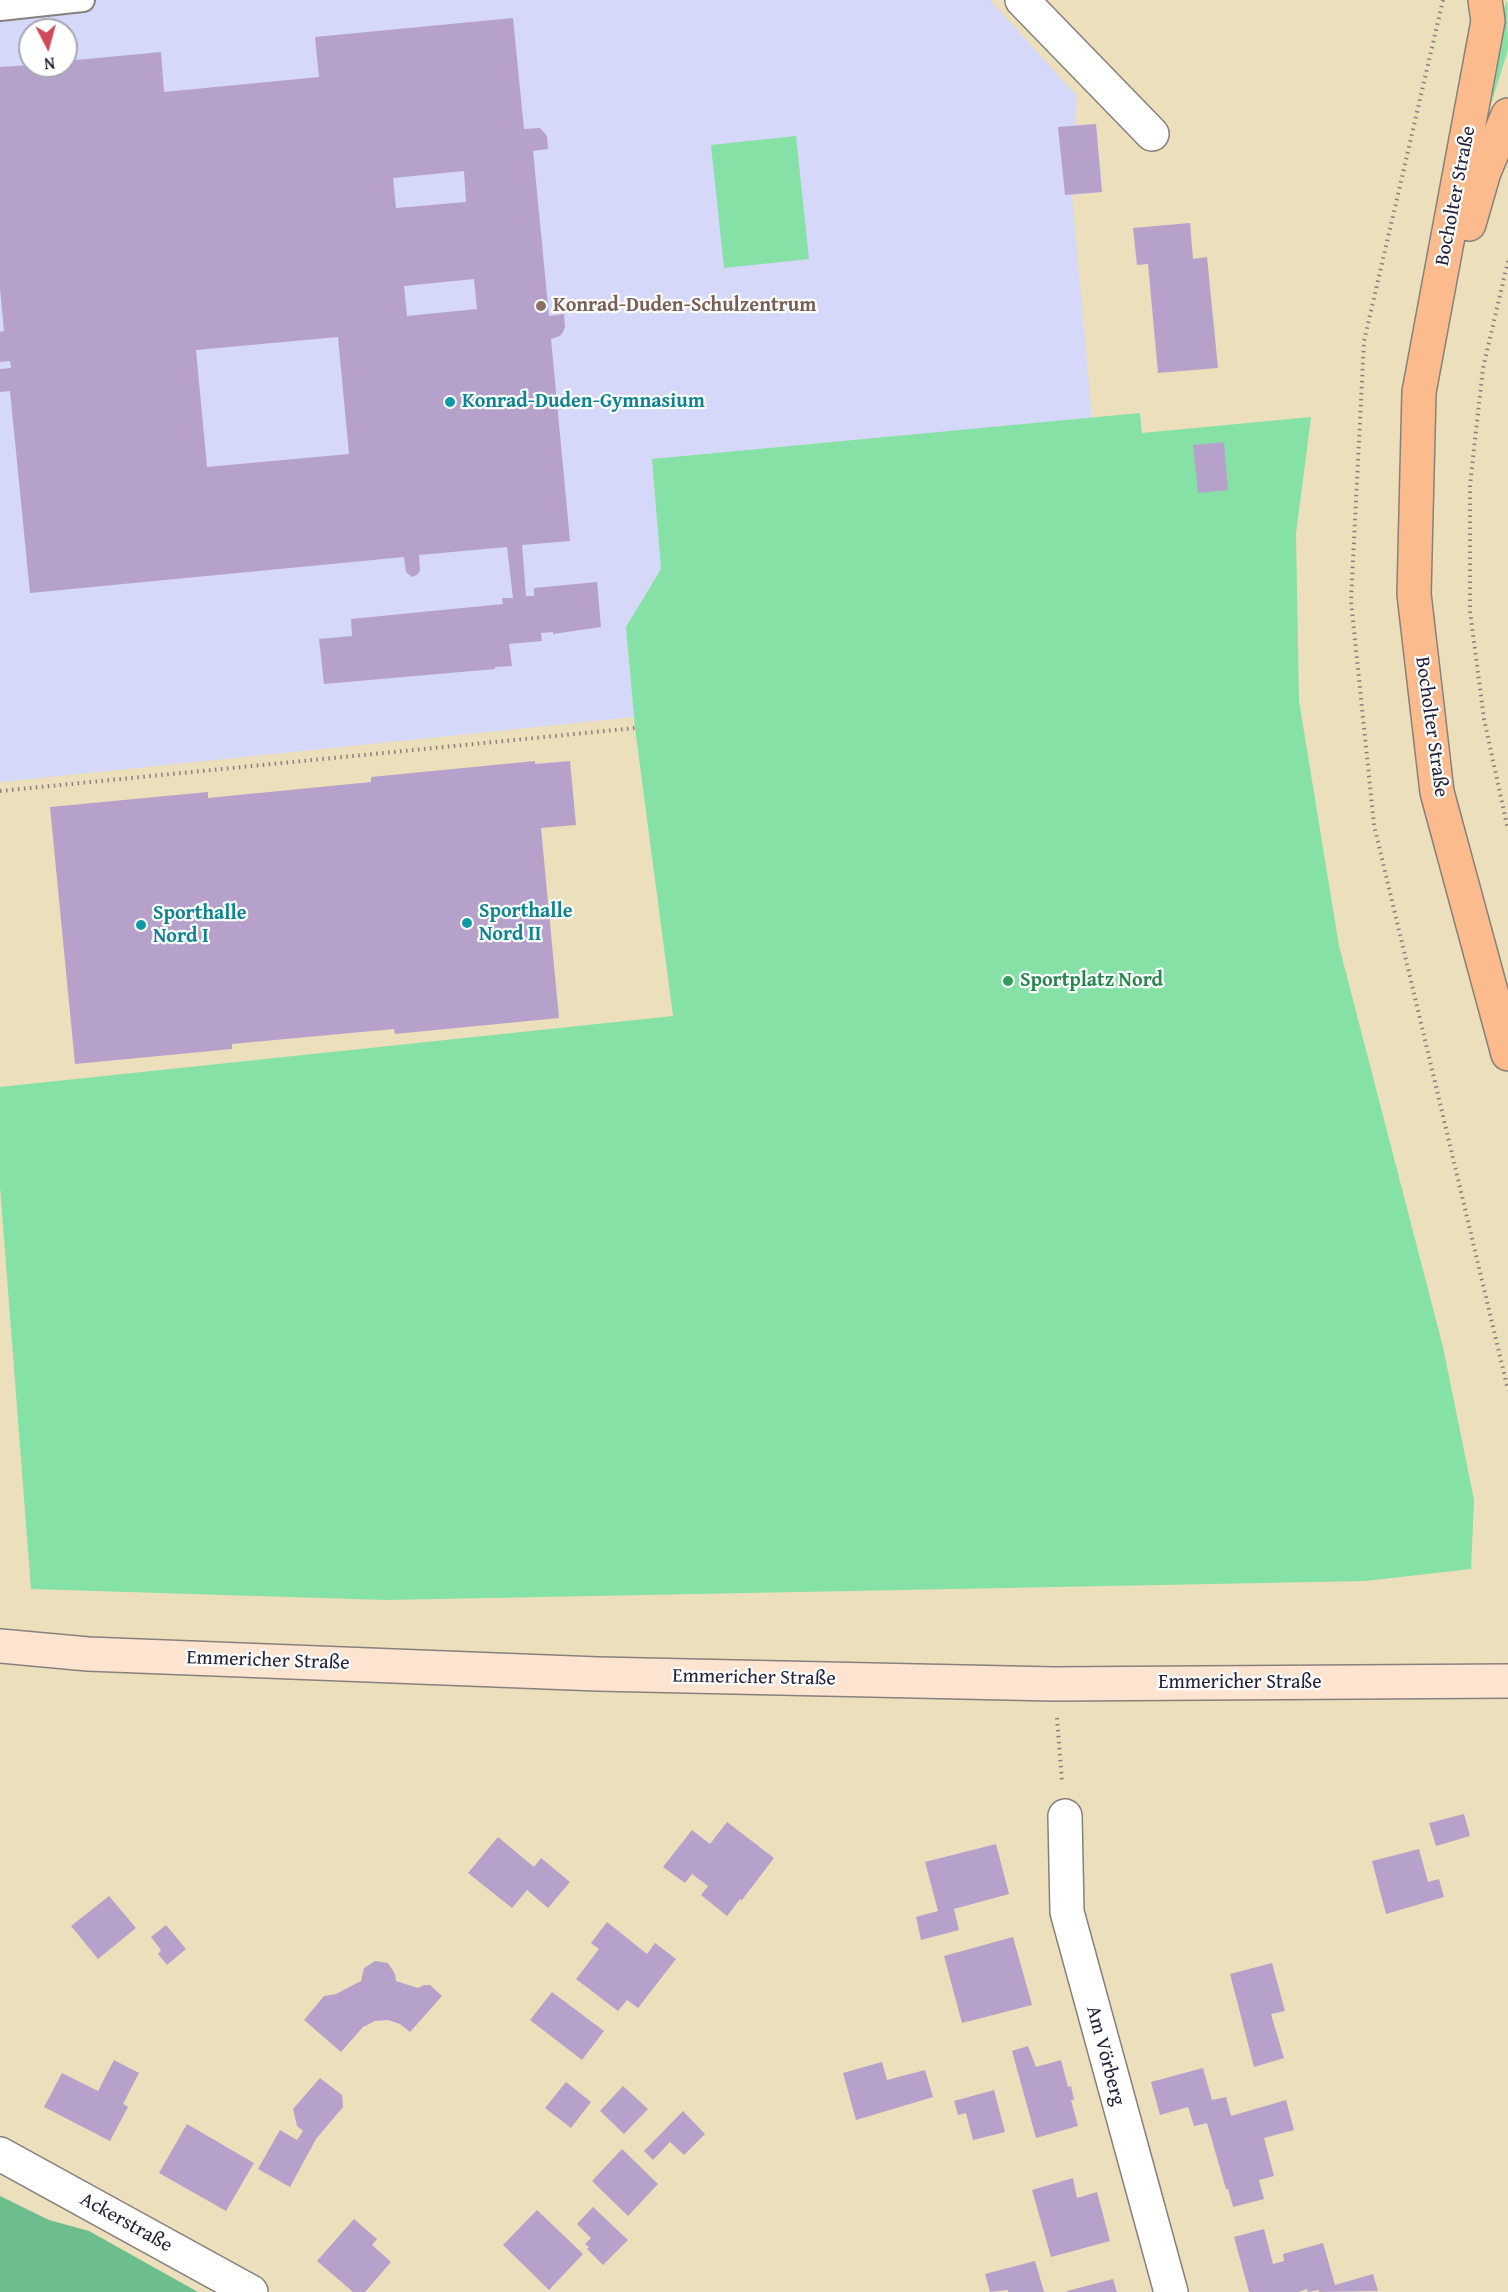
<!DOCTYPE html>
<html>
<head>
<meta charset="utf-8">
<style>
	body { margin:0 }
	#map { position:relative; width:1508px; height:2292px; overflow:hidden; background:#ecdfbc; font-family:"Gentium Book Plus",serif }
	canvas { display:block }
	.north { position:absolute; left:18px; top:18px; width:60px; height:60px; box-sizing:border-box; background:#fff; border:2px solid #a7a7b1; border-radius:50%; rotate:174deg; font-size:16px; font-weight:700; line-height:24px; text-align:center; color:#22223b }
	.north::after { content:''; display:block; margin:auto; width:21px; height:27px; background:#d1495b; clip-path:polygon(50% 0,100% 100%,50% 72%,0 100%) }
</style>
</head>
<body>
<div id="map">
<canvas width="1508" height="2292"></canvas>
<div class="north">N</div>
</div>
<script>
const ctx = document.querySelector('canvas').getContext('2d');
ctx.lineJoin = 'round';
function fill(path, color) {
  ctx.fillStyle = color;
  ctx.fill(path, 'evenodd');
}
function stroke(path, color, width, dash) {
  ctx.strokeStyle = color;
  ctx.lineWidth = width;
  ctx.lineCap = dash ? 'butt' : 'round';
  ctx.setLineDash(dash || []);
  ctx.stroke(path);
}
function label(font, color, halo, rows, align = 'center') {
  ctx.font = font + ' "Gentium Book Plus",serif';
  ctx.lineWidth = 4.5;
  ctx.setLineDash([]);
  ctx.textBaseline = 'middle';
  ctx.strokeStyle = halo;
  ctx.fillStyle = color;
  for (const [text, x, y, turn = 0] of rows) {
    ctx.save();
    ctx.translate(x, y);
    ctx.rotate((+turn || 0) * Math.PI / 180);
    ctx.textAlign = isNaN(turn) ? turn : align;
    if (halo) ctx.strokeText(text, 0, 0);
    ctx.fillText(text, 0, 0);
    ctx.restore();
  }
}
fill(new Path2D(`
	M0 0H990L1077 96 1075 125 1096 124 1102 192 1072 195 1092 418 652 459 661 569 626 627 634 717 0 782ZM30 30H66V66H30Z`), '#d5d8f9');
fill(new Path2D(`
	M1507 0 1508 50 1471 168 1497 31Z
	M796 136 809 259 724 268 711 145Z
	M1140 413 1142 433 1311 417 1296 534 1299 701 1339 946 1443 1347 1474 1500 1471 1569 1365 1581 386 1600 31 1589 0 1186V1087L673 1016 635 728 626 627 661 569 652 459Z`), '#86e1a7');
fill(new Path2D(`
	M0 2196 49 2220 89 2231 198 2292H0Z`), '#6cbf8c');
fill(new Path2D(`
	M513 18 524 129 540 128 547 136 548 149 533 151 549 316 564 314 565 327 563 332 560 336 551 339 570 541 522 545 526 596H534V588L597 582 601 627 553 634V632L541 633 542 641 509 644 512 666 495 667V669L324 684 319 639 352 636 351 619 503 604 502 598H513L507 547 419 555 420 571 417 575 412 577 406 572 404 557 30 593 10 391 0 392V369L11 368 10 361 0 362V332L4 331 0 288V67L30 65 66 66V61L161 52 164 92 319 77 315 37ZM464 171 466 202 396 208 393 178ZM474 279 477 309 407 316 404 286ZM338 337 349 454 207 467 196 350Z
	M1096 124 1102 192 1065 195 1058 127Z
	M1190 223 1193 259 1207 257 1218 368 1158 373 1148 264 1137 265 1133 228Z
	M1224 442 1228 490 1198 493 1193 445Z
	M535 761V764L570 761 576 825 541 828 559 1018 395 1034 394 1029 232 1044V1049L75 1064 50 807 208 792V798L371 782V777Z
	M1464 1814 1470 1836 1436 1846 1429 1823Z
	M727 1822 774 1858 742 1900 740 1899 727 1916 701 1895 708 1886 692 1874 685 1883 663 1867 692 1830 710 1844Z
	M498 1837 534 1867 541 1858 570 1882 548 1908 527 1890 512 1908 468 1873Z
	M996 1844 1009 1894 954 1909 959 1930 921 1940 916 1917 938 1911 925 1862Z
	M1419 1849 1428 1882 1439 1879 1444 1897 1386 1914 1372 1861Z
	M109 1896 136 1928 98 1959 71 1926Z
	M607 1922 647 1954 655 1943 676 1959 638 2008 627 2000 618 2011 576 1979 599 1949 591 1943Z
	M166 1925 186 1949 167 1965 158 1954 161 1950 151 1937Z
	M1013 1937 1032 2005 962 2023 944 1956Z
	M375 1961 388 1963 395 1974 396 1981 418 1988 424 1985H430L442 1996 410 2032 400 2024 388 2020 375 2021 363 2027 341 2052 304 2020 324 1996 336 1994 361 1981 364 1968Z
	M1272 1963 1285 2011 1271 2014 1284 2058 1254 2067 1230 1974Z
	M552 1992 604 2031 582 2060 530 2020Z
	M1028 2046 1036 2067 1061 2060 1068 2087 1071 2086 1074 2100H1071L1078 2126 1036 2138 1012 2051Z
	M114 2060 139 2073 123 2104 128 2107 110 2141 44 2107 62 2073 98 2091Z
	M882 2062 887 2080 925 2070 933 2097 856 2120 843 2073Z
	M1203 2068 1212 2100 1226 2097 1231 2116 1286 2100 1294 2130 1264 2138 1274 2176 1259 2180 1264 2199 1233 2207 1228 2189H1226L1207 2123 1194 2126 1188 2107 1160 2115 1151 2082Z
	M320 2078 342 2095 343 2107 316 2139 290 2187 258 2169 280 2130 297 2140 303 2131 297 2126 293 2109Z
	M566 2082 591 2102 571 2128 545 2108Z
	M623 2086 648 2109 624 2134 600 2111Z
	M994 2090 1005 2132 973 2140 966 2113 958 2115 954 2101Z
	M683 2111 705 2134 684 2155 670 2142 653 2160 644 2151Z
	M187 2124 254 2163 226 2211 159 2173Z
	M622 2149 658 2184 628 2216 592 2181Z
	M1073 2178 1077 2198 1097 2192 1110 2241 1051 2257 1032 2190Z
	M593 2207 628 2240 603 2265 587 2249 589 2247 585 2244 591 2238 577 2224Z
	M537 2210 583 2254 549 2290 503 2245Z
	M354 2219 377 2239 372 2245 391 2262 365 2292H353L317 2261Z
	M1264 2229 1273 2264 1284 2261 1283 2254 1323 2243 1335 2285 1373 2274 1378 2291 1319 2292V2290L1308 2292 1307 2289 1298 2292H1249L1234 2237Z
	M1035 2261 1044 2292H1008V2290L990 2292 985 2274Z
	M1113 2279 1117 2292H1067V2291Z`), '#b6a1ca');
const lane = new Path2D(`
	M0 9 83 0`);
const street = new Path2D(`
	M1022 0 1152 134
	M1065 1816 1067 1912 1171 2292
	M0 2154 251 2292`);
const secondary = new Path2D(`
	M0 1646 88 1654 598 1674 1054 1684 1508 1681`);
const primary = new Path2D(`
	M1485 0 1488 21 1419 392 1414 594 1437 792 1508 1054
	M1469 224 1484 172 1508 115`);
stroke(lane, '#87807c', 26);
stroke(street, '#87807c', 36);
stroke(secondary, '#87807c', 36);
stroke(primary, '#87807c', 36);
stroke(new Path2D(`
	M1443 0 1364 341 1351 601 1374 825 1508 1390
	M1508 261 1483 368 1470 485V611L1484 719 1508 830
	M0 791 635 728
	M1057 1718 1062 1782`), '#87807c', 4, [1.5, 4.5]);
stroke(lane, '#fff', 22);
stroke(street, '#fff', 33);
stroke(secondary, '#fde4d1', 33);
stroke(primary, '#fbbb8d', 33);
for (const [x, y, r, color] of [
	[541,306,6,"#8d6e63"],
	[450,402,6,"#0f9aa8"],
	[467,923,6,"#0f9aa8"],
	[141,925,6,"#0f9aa8"],
	[1008,981,6,"#2e9e5b"]
]) {
  const dot = new Path2D();
  dot.arc(x, y, r, 0, 2 * Math.PI);
  ctx.fillStyle = color;
  ctx.fill(dot);
  stroke(dot, '#fff', 2);
}
label('20px', '#22223b', '#fff', [
	["Bocholter Straße",1456,196,-79],
	["Bocholter Straße",1431,727,82],
	["Emmericher Straße",268,1661,2],
	["Emmericher Straße",754,1678,1],
	["Emmericher Straße",1240,1683],
	["Am Vörberg",1105,2056,75],
	["Ackerstraße",126,2223,29]
]);
label('bold 20px', '#785e54', '#fff', [
	["Konrad-Duden-Schulzentrum",553,306]
], 'left');
label('bold 20px', '#0d838f', '#fff', [
	["Konrad-Duden-Gymnasium",462,402],
	["Sporthalle",479,912],
	["Nord II",479,935],
	["Sporthalle",153,914],
	["Nord I",153,937]
], 'left');
label('bold 20px', '#27864d', '#fff', [
	["Sportplatz Nord",1020,981]
], 'left');
</script>
</body>
</html>
